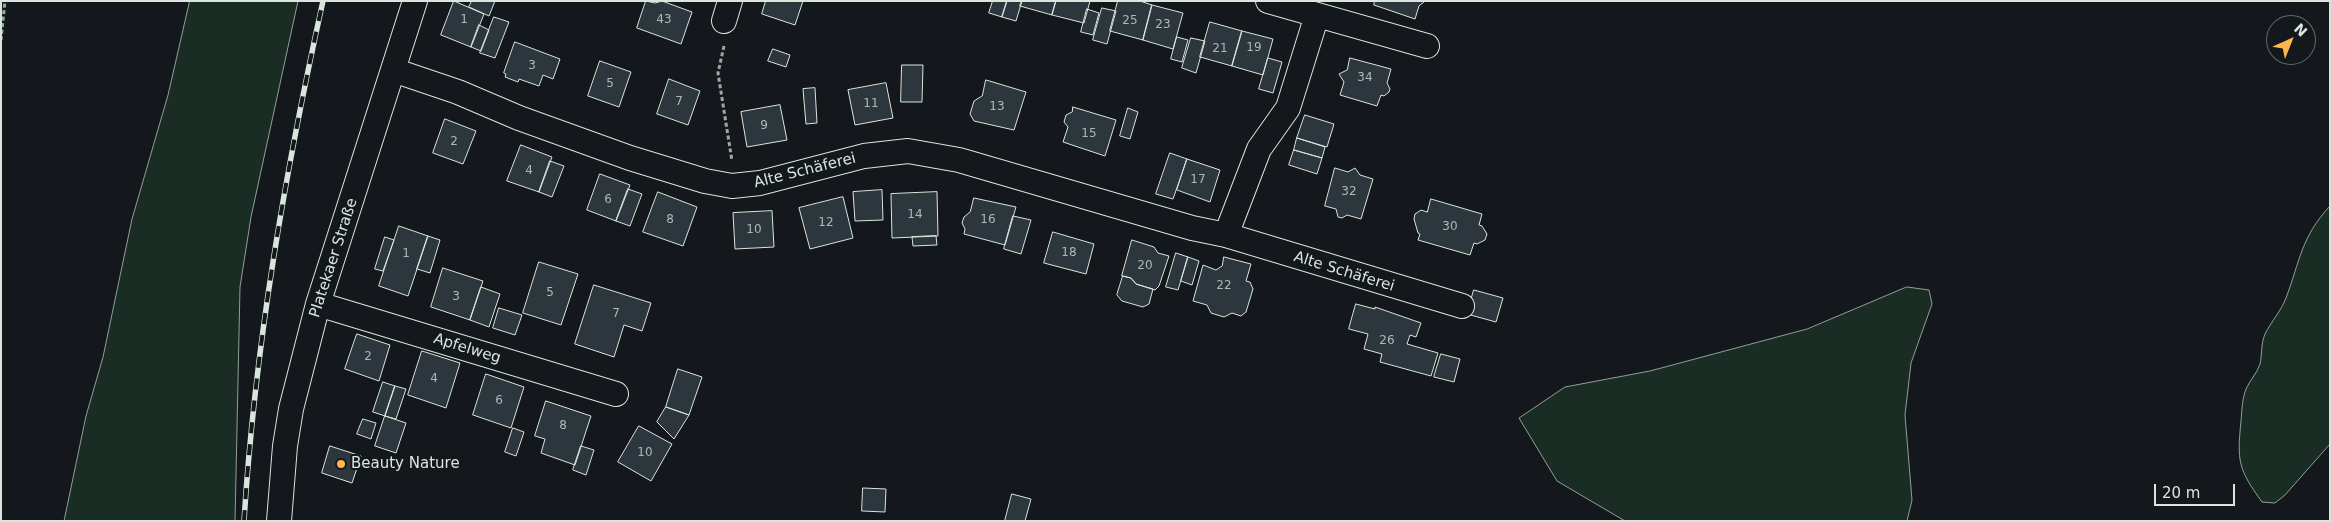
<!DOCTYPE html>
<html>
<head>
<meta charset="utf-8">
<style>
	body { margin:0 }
	#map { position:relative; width:2331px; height:522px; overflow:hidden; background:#14181c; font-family:"DejaVu Sans",sans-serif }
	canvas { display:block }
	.frame { position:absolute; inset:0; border:2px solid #d8e6dc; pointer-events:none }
	.north { position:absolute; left:2266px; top:15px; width:50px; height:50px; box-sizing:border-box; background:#14181c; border:1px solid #626a69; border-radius:50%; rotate:44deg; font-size:14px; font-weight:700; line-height:20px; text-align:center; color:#d8e6dc }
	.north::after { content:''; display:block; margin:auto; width:18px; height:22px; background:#ffb74d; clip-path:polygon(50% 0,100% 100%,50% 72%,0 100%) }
	.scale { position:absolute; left:2154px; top:484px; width:81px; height:22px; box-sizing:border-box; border:2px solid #d8e6dc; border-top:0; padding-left:6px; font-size:15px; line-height:18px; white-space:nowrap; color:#d8e6dc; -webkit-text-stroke:4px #14181c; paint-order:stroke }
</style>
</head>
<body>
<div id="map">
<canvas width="2331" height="522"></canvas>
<div class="frame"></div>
<div class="north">N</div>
<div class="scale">20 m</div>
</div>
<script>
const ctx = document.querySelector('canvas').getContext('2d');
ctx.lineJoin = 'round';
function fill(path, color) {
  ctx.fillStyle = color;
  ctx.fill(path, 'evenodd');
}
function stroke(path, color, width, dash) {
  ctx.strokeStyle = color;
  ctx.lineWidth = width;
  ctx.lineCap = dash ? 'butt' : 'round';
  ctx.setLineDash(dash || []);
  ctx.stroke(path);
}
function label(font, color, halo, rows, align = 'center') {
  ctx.font = font + ' "DejaVu Sans",sans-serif';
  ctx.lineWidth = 4;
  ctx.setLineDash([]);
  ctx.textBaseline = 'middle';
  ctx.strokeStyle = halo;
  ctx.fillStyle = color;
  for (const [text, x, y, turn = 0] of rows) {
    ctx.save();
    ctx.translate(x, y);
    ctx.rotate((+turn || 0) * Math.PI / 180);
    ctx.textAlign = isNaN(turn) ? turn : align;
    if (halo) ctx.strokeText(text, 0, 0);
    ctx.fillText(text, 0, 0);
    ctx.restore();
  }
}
const green = new Path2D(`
	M190 1H298L251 217 240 287 235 521H64L86 416 103 357 132 219 168 95Z
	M2330 206V444L2285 495 2275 503 2262 502C2238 469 2237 461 2241 421 2242 410 2242 397 2247 387 2251 379 2257 373 2260 364 2262 355 2261 343 2265 334 2271 322 2281 311 2286 298 2300 261 2301 237 2330 206Z
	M1907 287 1929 290 1932 304 1911 363 1905 415 1912 500 1907 521H1625L1557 481 1519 418 1565 387 1650 371 1807 329Z`);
fill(green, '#1a2d24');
stroke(green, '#939e99', 1);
const building = new Path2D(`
	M454 1 484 14 471 47 441 35Z
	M472 1H495L489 16 469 7Z
	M646 1 655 3 662 1 692 12 681 44 637 28Z
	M766 1H803L795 25 762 14Z
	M993 1H1007L1002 17 989 13Z
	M1007 1H1022L1016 21 1002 17Z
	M1022 1H1056L1052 15 1020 6Z
	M1056 1H1090L1084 23 1052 15Z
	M1118 1H1140L1152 5 1143 40 1110 31Z
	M1375 1H1425L1419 6 1415 19 1374 5Z
	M1152 5 1183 13 1173 49 1143 40Z
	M1102 8 1116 11 1107 44 1093 40Z
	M1087 9 1099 13 1093 35 1081 32Z
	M494 17 509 22 495 58 480 53Z
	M1210 22 1242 31 1232 66 1200 57Z
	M479 25 489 30 481 51 471 47Z
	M1242 31 1273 39 1263 75 1232 66Z
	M1177 37 1188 40 1182 62 1171 59Z
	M1191 38 1205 41 1196 73 1182 68Z
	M515 42 560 59 553 79 543 75 539 86 519 79 518 82 505 77 506 74 504 73Z
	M773 49 790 55 786 67 768 61Z
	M1268 58 1282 62 1273 93 1259 89Z
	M1350 58 1391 69 1387 83 1390 89 1389 92 1384 96 1381 95 1377 106 1340 95 1344 82 1339 74 1347 70Z
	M600 61 631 72 619 107 588 96Z
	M902 65H923L922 102H901Z
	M669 79 700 91 688 125 657 114Z
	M986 80 1026 92 1014 130 974 121 970 114 974 101 982 96Z
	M886 83 893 118 855 125 848 90Z
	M815 88 817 123 806 124 803 89Z
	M780 105 787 140 747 147 741 112Z
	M1073 107 1116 120 1105 156 1063 142 1068 127 1064 122 1066 115 1072 112Z
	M1128 108 1138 112 1130 139 1120 136Z
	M1305 115 1334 124 1327 147 1297 138Z
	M445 119 476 131 463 164 433 153Z
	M1297 138 1325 147 1322 158 1294 150Z
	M521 145 552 157 539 192 507 181Z
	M1294 150 1322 158 1317 174 1289 165Z
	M1170 153 1187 159 1173 199 1156 194Z
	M1187 159 1220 170 1210 202 1177 190Z
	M550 161 564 166 552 197 539 192Z
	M1335 168 1348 172 1355 168 1360 175 1373 179 1361 219 1347 215 1342 218 1338 217 1336 209 1325 206Z
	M600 174 630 185 616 221 587 210Z
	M628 189 642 194 630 226 616 221Z
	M882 190 883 220 855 221 853 192Z
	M658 192 697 207 683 246 643 232Z
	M937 192 938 236 892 238 891 194Z
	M843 197 853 238 810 249 799 208Z
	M974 198 1016 207 1005 245 964 234 965 229 962 223 964 217 970 212Z
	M1431 199 1482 214 1479 225 1482 226 1487 234 1485 240 1477 244 1474 243 1470 255 1418 240 1420 234 1418 233 1414 219 1415 214 1421 210 1427 212Z
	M772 211 774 247 735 249 733 213Z
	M1013 216 1031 220 1021 254 1004 249Z
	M399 226 428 236 408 296 379 286Z
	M1053 232 1094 244 1086 274 1044 263Z
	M428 236 440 240 430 273 417 269Z
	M936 236 937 245 913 246 912 237Z
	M385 237 394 240 383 271 375 269Z
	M1132 240 1154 247 1158 253 1169 256 1159 286 1155 290 1136 284 1131 278 1122 276Z
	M1176 253 1188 257 1178 290 1166 287Z
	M1188 257 1199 261 1192 285 1181 281Z
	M1224 257 1251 264 1246 281 1250 282 1253 289 1246 312 1241 316 1232 313 1224 317 1211 313 1207 305 1193 301 1203 265 1216 270 1222 266Z
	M539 262 578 274 561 325 523 313Z
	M443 268 483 281 470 320 431 307Z
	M1123 276 1131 278 1136 284 1153 289 1149 304 1143 307 1122 301 1117 295Z
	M594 285 651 303 642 331 624 325 614 357 575 344Z
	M481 287 500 294 489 327 470 320Z
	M1474 290 1503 298 1496 322 1467 314Z
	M1356 304 1375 309V307L1421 323 1416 337 1410 335 1407 344 1438 353 1431 376 1380 362 1382 354 1364 349 1368 334 1349 329Z
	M499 308 522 315 515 335 493 328Z
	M357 334 390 345 379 381 345 369Z
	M422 351 460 363 446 408 408 395Z
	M1441 354 1460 359 1454 382 1434 377Z
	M678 369 702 377 689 415 666 407Z
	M486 374 524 387 511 428 473 415Z
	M383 382 395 386 385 416 373 412Z
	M395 386 406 389 396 419 385 416Z
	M546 401 591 416 575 465 541 453 545 439 535 436Z
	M666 407 689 415 674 439 657 422Z
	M385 416 406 423 396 453 375 446Z
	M363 419 376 423 371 439 357 434Z
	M639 426 672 444 651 481 618 462Z
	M513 428 524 432 516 456 505 452Z
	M330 446 361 456 352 483 322 473Z
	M581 446 594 450 586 475 573 470Z
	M863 488 886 489 885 512 862 511Z
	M1012 494 1031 499 1025 521H1005Z`);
fill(building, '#2c363c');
stroke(building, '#d8e6dc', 1);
const street = new Path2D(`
	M1268 1 1427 46
	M724 21 730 1
	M393 70 458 92 519 118 630 158 705 181 732 186 760 183 864 156 908 151 959 160 1192 228 1226 235 1462 306
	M1226 235 1259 149 1288 108 1317 15
	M318 304 616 394
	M279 521 285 446 291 409 318 304 415 1`);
stroke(street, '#d8e6dc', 26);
stroke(new Path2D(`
	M1 40 5 1
	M724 46 718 73 732 161`), '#9da8a2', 3, [4, 2.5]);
stroke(street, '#14181c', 24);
const rail = new Path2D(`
	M244 521C255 345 285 173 323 1`);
stroke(rail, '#d8e6dc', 5.5);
stroke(rail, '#14181c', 4, [11]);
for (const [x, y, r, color] of [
	[341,464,5,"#ffb74d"]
]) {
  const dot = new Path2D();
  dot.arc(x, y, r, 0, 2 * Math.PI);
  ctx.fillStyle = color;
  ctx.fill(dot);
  stroke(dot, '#14181c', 2);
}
label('12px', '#adbab4', null, [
	["1",464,20],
	["43",664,20],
	["25",1130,21],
	["23",1163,25],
	["19",1254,48],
	["21",1220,49],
	["3",532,66],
	["34",1365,78],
	["5",610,84],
	["7",679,102],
	["11",871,104],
	["13",997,107],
	["9",764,126],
	["15",1089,134],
	["2",454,142],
	["4",529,171],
	["17",1198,180],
	["32",1349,192],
	["6",608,200],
	["14",915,215],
	["8",670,220],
	["16",988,220],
	["12",826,223],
	["30",1450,227],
	["10",754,230],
	["18",1069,253],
	["1",406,254],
	["20",1145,266],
	["22",1224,286],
	["5",550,293],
	["3",456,297],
	["7",616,314],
	["26",1387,341],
	["2",368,357],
	["4",434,379],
	["6",499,401],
	["8",563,426],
	["10",645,453]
]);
label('15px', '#d8e6dc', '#14181c', [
	["Alte Schäferei",805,171,-14],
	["Platekaer Straße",334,258,-72],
	["Alte Schäferei",1344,272,17],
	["Apfelweg",467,349,17]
]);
label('15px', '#d8e6dc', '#14181c', [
	["Beauty Nature",351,464]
], 'left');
</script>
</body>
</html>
